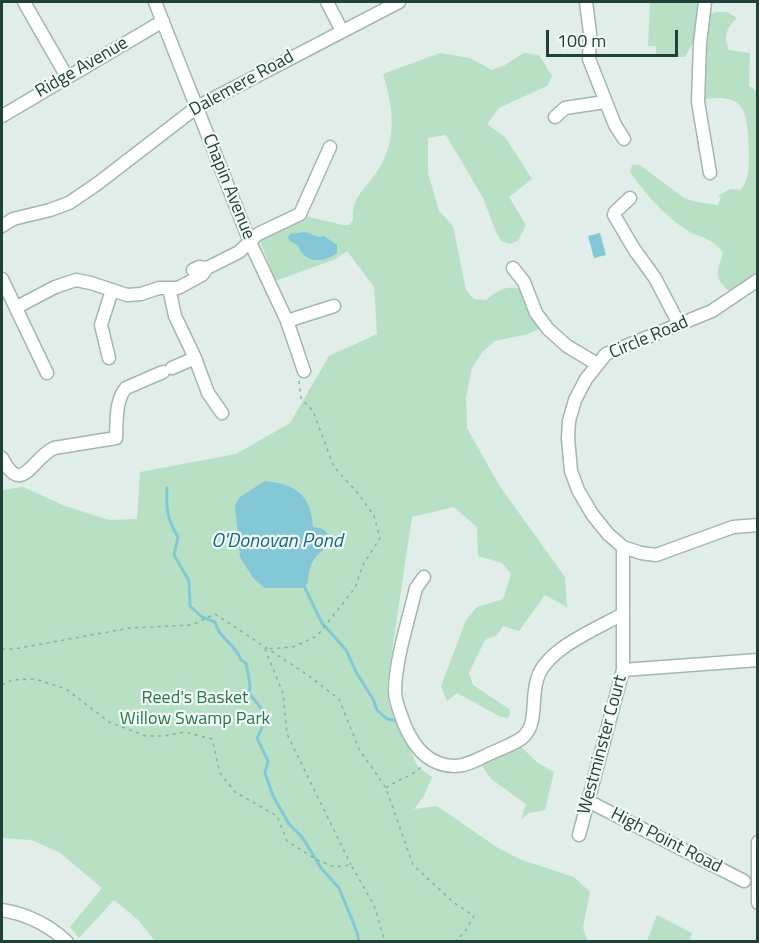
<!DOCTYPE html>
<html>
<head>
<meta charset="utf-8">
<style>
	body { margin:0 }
	#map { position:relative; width:759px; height:943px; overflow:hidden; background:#e1ede8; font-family:"Titillium Web",sans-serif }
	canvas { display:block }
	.frame { position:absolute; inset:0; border:3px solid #204038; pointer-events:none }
	.scale { position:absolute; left:546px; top:30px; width:132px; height:27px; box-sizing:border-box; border:3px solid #204038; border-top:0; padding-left:8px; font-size:18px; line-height:21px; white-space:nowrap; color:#204038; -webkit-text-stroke:4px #f2f9f6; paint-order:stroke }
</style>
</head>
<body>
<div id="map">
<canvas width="759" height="943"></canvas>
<div class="frame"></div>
<div class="scale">100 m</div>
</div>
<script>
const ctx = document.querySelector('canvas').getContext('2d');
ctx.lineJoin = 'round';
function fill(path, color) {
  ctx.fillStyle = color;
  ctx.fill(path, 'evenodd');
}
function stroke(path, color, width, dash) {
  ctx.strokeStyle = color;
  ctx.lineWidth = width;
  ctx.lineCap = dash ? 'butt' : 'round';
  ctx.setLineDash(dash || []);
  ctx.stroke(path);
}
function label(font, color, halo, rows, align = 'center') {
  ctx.font = font + ' "Titillium Web",sans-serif';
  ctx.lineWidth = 4.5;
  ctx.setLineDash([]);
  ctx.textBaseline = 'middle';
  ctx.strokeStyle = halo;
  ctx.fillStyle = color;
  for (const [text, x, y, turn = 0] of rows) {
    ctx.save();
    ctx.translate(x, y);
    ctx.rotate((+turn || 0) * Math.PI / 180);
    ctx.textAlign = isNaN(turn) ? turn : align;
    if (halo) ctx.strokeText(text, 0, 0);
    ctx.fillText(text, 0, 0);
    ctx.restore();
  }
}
fill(new Path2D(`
	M650 2H701L696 38 685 57H656V46H648Z
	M716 12H727L737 18C726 28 723 37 729 50L750 53 749 86 757 91V276L730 292C713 277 717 273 723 253 716 239 697 237 685 229 666 217 642 190 630 172L632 165H640L684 198 697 202 718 205 721 197 718 196 730 189 740 190C744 186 747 179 748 173 750 161 749 117 742 108 733 95 716 98 703 99V52L708 15Z
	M440 53 470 58 492 70 505 65 524 53 539 55 552 76 547 86 499 108 487 124 505 137 532 179 509 197 526 225 518 241 510 244 501 241 496 232 483 198 446 135 428 138V173L439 211 453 226 466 290 474 299 486 300C496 291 513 281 525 293 531 299 537 319 541 328L528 334 495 341 483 351 472 368 466 397 467 428 499 485 565 577 567 607 545 595 519 631 503 626 497 635 485 640 469 673 473 685 509 709 510 714 508 718 501 717 457 693 447 701 441 686 466 620 477 607 503 599 511 574 502 563 478 556 477 527 454 507 412 517 387 685 389 704 418 767 432 777 424 796 414 809 437 806 498 848 522 860 574 877 590 892 583 928 588 941H155L138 920 114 900 79 938 70 927 102 888 59 852 31 840 2 838V490L23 487 65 506 109 520 137 519 140 472 236 454 290 423 329 356 377 334 374 287 347 251 336 259 275 281 261 243 262 240 305 216 343 225H349L353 220C351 199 363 191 374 176 398 144 394 110 383 74Z
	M520 746 538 763 554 772 545 810 529 813 521 819 526 804 491 779 481 764Z
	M657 915 692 933 689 941H647Z`), '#b8e0c4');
fill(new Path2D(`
	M305 232 319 237 324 236 337 245V253C324 263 304 264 298 246L289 240 288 237 290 234Z
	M600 233 606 255 594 258 588 236Z
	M265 481C296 484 311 495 313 527L323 529 331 537 330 546C313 555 309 565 308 583L302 588H265L253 578 240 557 235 505 240 497Z`), '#84c8d7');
stroke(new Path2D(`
	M167 488C166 509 167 519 178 537L174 555 189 581 190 606 202 617 215 622C219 639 235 643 241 660L246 663 250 685 249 693C264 713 271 713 257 738L268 761 265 773 273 796 289 824 302 837 321 868 339 888 357 932 359 942
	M304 586 322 623 346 650 356 672 373 699 377 710 387 719 397 721`), '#84c8d7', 3);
const minor = new Path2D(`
	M24 2 67 77
	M155 2 250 242 287 321 304 371
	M327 2 342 31
	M586 2 590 33 589 59 615 125 624 139
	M705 2 700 43 698 102 710 173
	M2 116 163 21
	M555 117 565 108 605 102
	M630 198 615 212 614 215 634 249 655 278 679 324
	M2 226 13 219 50 210 69 203 97 184 197 107 399 2
	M513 268 524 282 536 313 548 329 567 346 597 364
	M193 270 199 267 207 268
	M2 279 47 373
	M758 280 712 311 606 354 586 379 575 400 569 421 568 438 571 471 578 490 592 514 608 534 623 547 641 553 656 555 733 527 758 525
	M169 288 175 316 195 358 208 393 222 413
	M17 307 55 287 76 280 91 283 127 295 141 294 159 288H178L202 275 207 268 239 252 258 234 300 214 330 147
	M287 321 334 306
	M109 358 101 325 112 290
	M172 368 195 358
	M2 458C22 497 31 459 54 448L116 438C117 422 115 400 126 388L163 372
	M424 577 416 588C409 618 395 661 395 691 395 702 401 715 405 726 414 747 429 766 455 766 467 766 478 759 489 754 500 749 512 745 522 738 540 723 529 696 539 674 551 647 598 628 623 614
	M623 670 758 660
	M588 801 744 881
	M579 835 623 670V547
	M758 842V903
	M2 910C26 914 49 925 67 942`);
stroke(minor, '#a3b6b0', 15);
stroke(new Path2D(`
	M299 381 301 398 313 411 334 467 357 492 374 516 380 538 363 565 355 588 317 636 293 647 265 649 283 693 287 734 351 865
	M2 649H14L130 628 192 625 215 614 306 674 339 699 359 749 386 788 413 865 453 902 474 916 464 933 454 942
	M2 685 12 680 35 679 66 689 109 722 146 736H164L185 732 212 739 220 773 235 792 277 816 287 841 317 860 335 867 351 865 374 905 385 942
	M386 788C398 779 412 777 422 766`), '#7fb4a4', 1.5, [3, 4.5]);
stroke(minor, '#fff', 12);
label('18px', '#204038', '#f2f9f6', [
	["Ridge Avenue",82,68,-30],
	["Dalemere Road",242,84,-29],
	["Chapin Avenue",228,187,68],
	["Circle Road",649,338,-23],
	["Westminster Court",603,745,-75],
	["High Point Road",666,841,27]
]);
label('18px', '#267a49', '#f2f9f6', [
	["Reed's Basket",195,699],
	["Willow Swamp Park",195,720]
]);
label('italic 20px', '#146c81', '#f2f9f6', [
	["O'Donovan Pond",277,542]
]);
</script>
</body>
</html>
